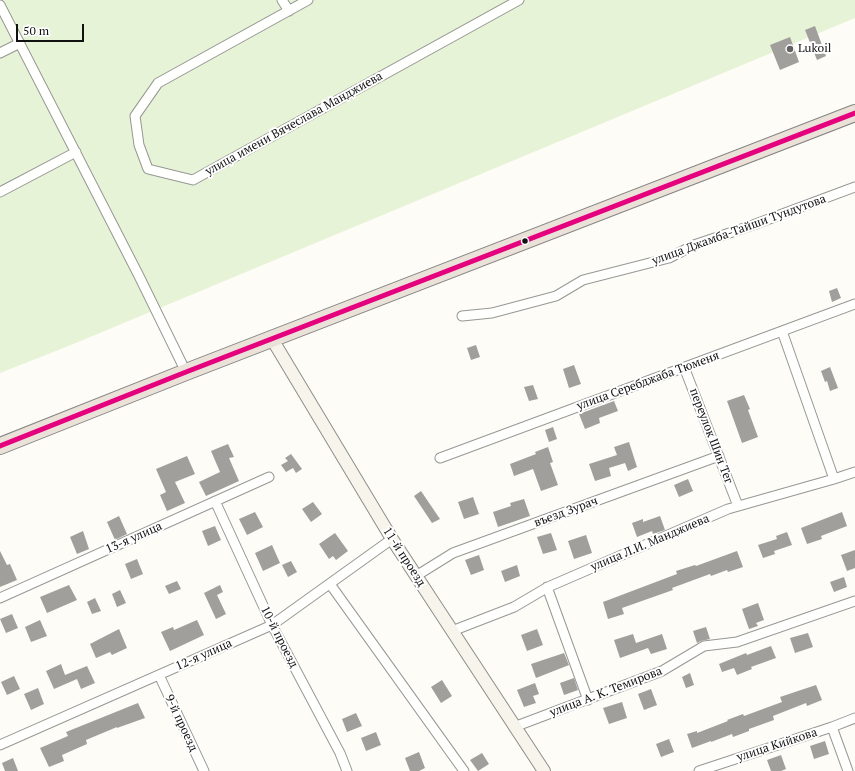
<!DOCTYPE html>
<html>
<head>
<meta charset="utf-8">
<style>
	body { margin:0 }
	#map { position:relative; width:855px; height:771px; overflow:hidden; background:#fdfcf7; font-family:"PT Serif",serif }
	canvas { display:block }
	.scale { position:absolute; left:16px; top:24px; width:68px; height:18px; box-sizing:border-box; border:2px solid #111; border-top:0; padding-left:5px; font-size:12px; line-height:14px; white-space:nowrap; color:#111; -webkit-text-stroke:3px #fff; paint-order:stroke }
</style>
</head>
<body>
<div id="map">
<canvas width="855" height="771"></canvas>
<div class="scale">50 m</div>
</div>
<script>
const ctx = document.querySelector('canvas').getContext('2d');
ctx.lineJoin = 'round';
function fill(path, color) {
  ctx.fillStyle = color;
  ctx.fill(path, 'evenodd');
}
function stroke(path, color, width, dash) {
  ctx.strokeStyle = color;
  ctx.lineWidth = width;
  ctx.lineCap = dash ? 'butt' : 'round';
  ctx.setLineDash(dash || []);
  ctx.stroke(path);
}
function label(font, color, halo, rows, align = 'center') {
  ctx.font = font + ' "PT Serif",serif';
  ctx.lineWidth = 4;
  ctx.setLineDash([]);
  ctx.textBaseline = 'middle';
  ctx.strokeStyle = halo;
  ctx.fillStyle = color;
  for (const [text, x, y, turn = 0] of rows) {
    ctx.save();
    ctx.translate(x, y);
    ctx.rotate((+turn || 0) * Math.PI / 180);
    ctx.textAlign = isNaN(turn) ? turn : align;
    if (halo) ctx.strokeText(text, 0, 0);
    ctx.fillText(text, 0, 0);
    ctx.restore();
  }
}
fill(new Path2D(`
	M0 0H855V18L71 345 0 373Z`), '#e7f3d7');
fill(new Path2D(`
	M815 26 826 56 817 60 805 30Z
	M790 37 799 62 780 70 770 45Z
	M837 288 841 298 832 302 829 291Z
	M476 345 480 357 471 360 467 348Z
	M574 365 581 384 569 388 563 369Z
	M830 367 838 388 830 391 827 381 825 382 821 371Z
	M533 385 538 399 529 401 524 387Z
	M744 395 750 409 748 410 758 437 742 443 727 401Z
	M614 401 618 411 599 418 600 423 585 429 579 414Z
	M553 427 557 439 549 442 545 430Z
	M629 442 637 467 628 471 625 463 609 468 611 476 595 481 589 464 617 455 614 447Z
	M228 444 234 457 229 458 239 481 206 496 199 482 220 472 211 451Z
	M548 447 553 462 550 463 558 485 541 491 533 469 514 476 510 464 536 454 535 452Z
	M291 454 302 469 296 473 293 468 286 472 281 465 288 461 285 458Z
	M187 456 195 474 175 482 185 503 167 511 160 495 166 492 156 469Z
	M688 479 693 491 679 497 674 485Z
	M421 491 440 519 432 523 414 496Z
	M473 497 479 514 464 519 458 502Z
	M524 499 530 516 498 527 493 512 511 506 510 503Z
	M313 502 322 514 311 522 302 509Z
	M255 512 263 527 247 535 239 519Z
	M842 512 847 526 821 536 822 539 807 544 801 528Z
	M119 516 127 534 115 540 107 522Z
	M660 516 665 530 653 534 652 531 637 537 632 523 643 519V522Z
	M215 526 221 540 208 546 202 531Z
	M83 531 89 549 77 554 70 537Z
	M787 532 792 545 774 551 775 554 763 558 758 545 777 539 776 536Z
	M335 533 348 551 336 560 333 556 329 559 319 544Z
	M551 533 557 550 543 554 537 537Z
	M586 535 592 553 574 559 568 541Z
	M272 545 280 563 263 571 255 553Z
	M855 550V568L847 571 841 555Z
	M0 551 7 565 10 564 17 580 0 587Z
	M737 551 743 567 728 572 727 570 711 576 710 574 672 588 673 590 622 608 624 614 608 619 603 602 677 574 676 571 695 565 696 566Z
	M479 555 484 570 471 575 465 560Z
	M137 559 143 574 131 579 125 564Z
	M291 561 297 572 288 577 282 565Z
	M517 565 520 576 505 582 501 571Z
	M844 577 847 587 834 592 830 582Z
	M177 581 181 589 169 594 165 586Z
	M69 585 77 600 47 613 40 597Z
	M220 585 223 592 217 595 226 614 216 619 204 593Z
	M120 590 126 603 117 607 112 594Z
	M95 598 101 611 92 614 87 602Z
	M758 603 764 620 756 623 758 626 749 629 742 609Z
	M12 614 18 628 6 633 0 619Z
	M40 620 47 636 31 642 25 627Z
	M197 620 204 635 170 651 161 632 173 627 174 630Z
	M706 627 710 639 701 641 697 643 693 631Z
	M119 629 127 648 112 655 110 652 96 658 90 644Z
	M537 629 543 645 527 651 521 635Z
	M808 633 813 647 795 653 790 638Z
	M633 634 636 643 662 634 667 649 651 654 648 648 620 658 614 640Z
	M771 646 776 658 751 667 752 669 737 675 734 668 722 672 719 664 746 653 747 655Z
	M564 653 569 665 536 678 531 664Z
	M61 664 65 675 87 666 95 683 81 689 77 679 54 689 46 671Z
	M690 673 694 685 686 688 682 677Z
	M14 676 20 689 7 695 1 682Z
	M574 678 578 690 564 695 560 683Z
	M442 680 452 696 441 703 431 687Z
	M535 683 539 694 533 696 536 703 524 707 517 690Z
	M816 685 822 700 807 706 806 703 773 716 774 720 749 729V731L733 737 732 734 711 742V741L692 748 687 734 697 731V733L728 721 727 720 743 714 744 716 782 702 780 697Z
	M38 688 44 704 31 710 24 694Z
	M651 689 657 705 644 710 638 694Z
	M622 702 627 718 609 724 603 708Z
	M138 703 145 718 117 728V727L86 740 87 744 62 755 64 761 49 767 40 748 68 736 66 732Z
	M356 713 362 726 347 732 342 719Z
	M376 732 381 745 366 751 361 738Z
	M669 739 674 752 661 757 656 744Z
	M825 741 829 754 814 759 810 746Z
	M419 752 425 768 419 771H410L405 758Z
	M482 753 489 764 478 771 470 760Z
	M781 755 786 769 781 771H771L767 760Z
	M13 758 18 771H5L2 763Z`), '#a19f9c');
const street = new Path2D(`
	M282 0 289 11
	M308 0 158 83 135 116 139 145 148 169 193 180 519 0
	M0 5 139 276 186 372
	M0 53 20 43
	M0 192 76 152
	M462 316 492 313 556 296 583 280 669 258 694 245 753 225 855 187
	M782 331 834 479
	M684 367 738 506
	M440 458 855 304
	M215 501 272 625 340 753 347 771
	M416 576 453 553 719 456
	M330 584 464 771
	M547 587 588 700
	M0 598 269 477
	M452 631 514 607 548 587 728 509 834 479 855 472
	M159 675 204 771
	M514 727 662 671 704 646 737 642 855 601
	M832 727 848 771
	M0 745 272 625 392 539
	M699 771 832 727 855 718`);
const secondary = new Path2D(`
	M272 339 392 539 544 771`);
const highway = new Path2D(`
	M0 446 186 372 855 113`);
stroke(street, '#979795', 11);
stroke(secondary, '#8e8d8b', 14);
stroke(highway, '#858482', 18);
stroke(street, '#fffffe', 9);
stroke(secondary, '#f6f4eb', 12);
stroke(highway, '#eae1d8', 16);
stroke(new Path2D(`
	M0 446 186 372 855 113`), '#e5007d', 5);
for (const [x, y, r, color] of [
	[790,49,4,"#646362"],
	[525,241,3.5,"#111"]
]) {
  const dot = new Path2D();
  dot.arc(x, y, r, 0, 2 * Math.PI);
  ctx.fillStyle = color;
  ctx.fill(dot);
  stroke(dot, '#fff', 1.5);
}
label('12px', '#111', '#fff', [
	["Lukoil",798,49]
], 'left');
label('12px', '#111', '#fff', [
	["улица имени Вячеслава Манджиева",294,124,-29],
	["улица Джамба-Тайши Тундутова",739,230,-20],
	["улица Серебджаба Тюменя",648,381,-20],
	["переулок Шин Тег",711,436,69],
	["въезд Зурач",566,512,-20],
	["13-я улица",134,538,-24],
	["улица Л.И. Манджиева",650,543,-23],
	["11-й проезд",404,557,57],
	["10-й проезд",279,637,63],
	["12-я улица",204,655,-24],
	["улица А. К. Темирова",606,692,-21],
	["9-й проезд",181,723,65],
	["улица Кийкова",777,745,-18]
]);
</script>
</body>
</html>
